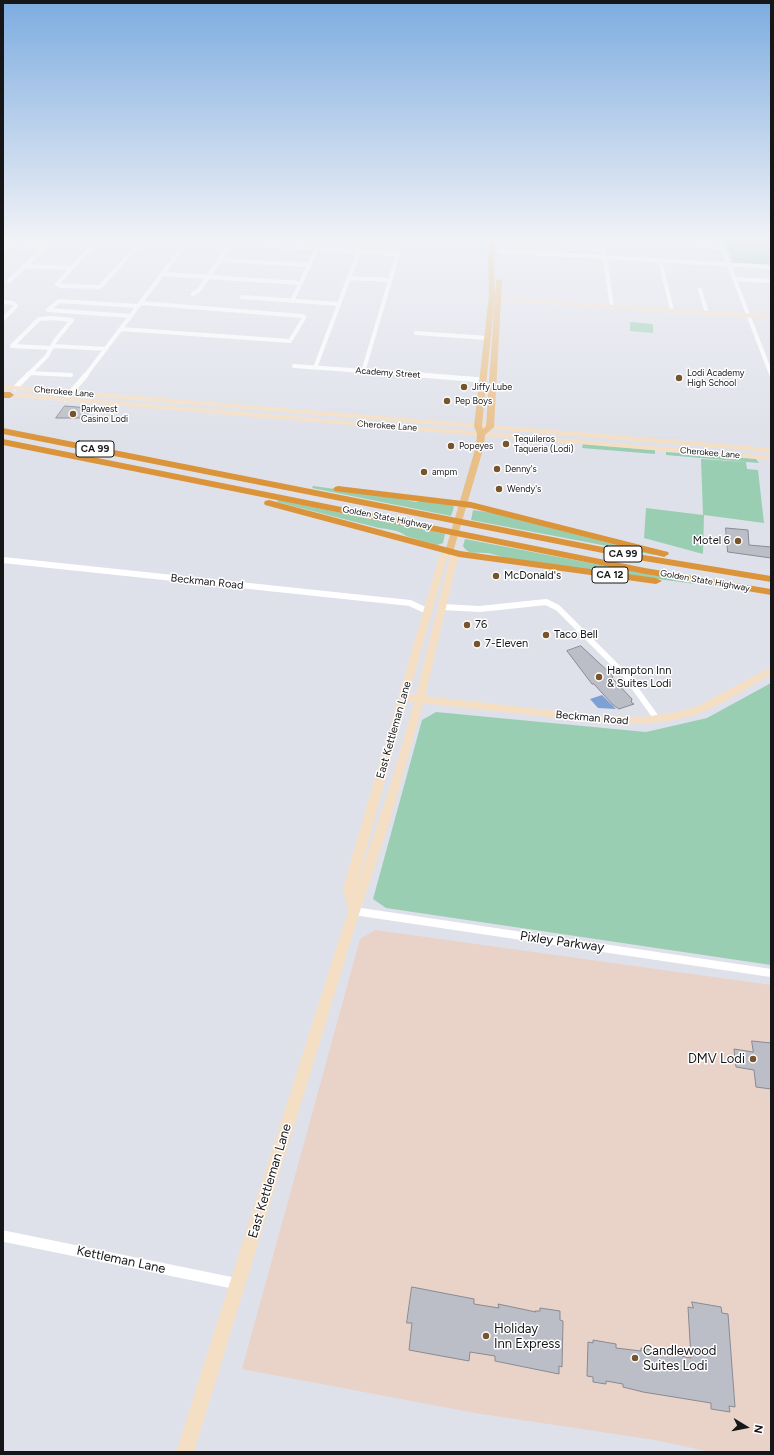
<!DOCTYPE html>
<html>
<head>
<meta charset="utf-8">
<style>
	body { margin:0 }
	#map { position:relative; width:774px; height:1455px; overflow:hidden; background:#dfe1ea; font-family:Figtree,sans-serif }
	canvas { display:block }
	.frame { position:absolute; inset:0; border:4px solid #161619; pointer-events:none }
	.north { position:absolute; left:726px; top:1407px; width:40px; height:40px; -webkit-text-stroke:3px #fff; paint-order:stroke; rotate:100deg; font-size:11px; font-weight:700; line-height:16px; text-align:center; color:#161619 }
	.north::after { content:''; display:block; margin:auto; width:14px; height:18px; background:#161619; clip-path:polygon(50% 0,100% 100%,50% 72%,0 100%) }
</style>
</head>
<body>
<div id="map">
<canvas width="774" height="1455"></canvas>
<div class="frame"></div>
<div class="north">N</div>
</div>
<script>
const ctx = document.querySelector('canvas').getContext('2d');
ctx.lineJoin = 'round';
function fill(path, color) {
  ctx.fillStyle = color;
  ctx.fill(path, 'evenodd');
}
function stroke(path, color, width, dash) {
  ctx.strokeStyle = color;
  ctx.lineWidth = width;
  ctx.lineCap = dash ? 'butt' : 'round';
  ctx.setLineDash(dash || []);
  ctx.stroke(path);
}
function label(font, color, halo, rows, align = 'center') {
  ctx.font = font + ' Figtree,sans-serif';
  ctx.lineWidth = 3;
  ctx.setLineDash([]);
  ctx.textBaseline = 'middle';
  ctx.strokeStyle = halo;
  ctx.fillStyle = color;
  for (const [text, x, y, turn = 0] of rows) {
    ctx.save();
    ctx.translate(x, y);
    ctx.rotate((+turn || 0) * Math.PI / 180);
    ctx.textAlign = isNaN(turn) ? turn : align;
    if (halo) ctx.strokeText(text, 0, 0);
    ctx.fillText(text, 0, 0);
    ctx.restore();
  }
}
fill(new Path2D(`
	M375 930 771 985V1452H711L655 1440 475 1413 242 1369 360 939Z`), '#e9d2c7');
fill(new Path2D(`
	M723 239H771V265L733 263Z
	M630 322 653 324V333L630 331Z
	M583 444 655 450V454L582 448Z
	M666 452 756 459 759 463 666 455Z
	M701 459 746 462 747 469 758 470 764 523 704 515 703 554 644 538 646 508 703 515Z
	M313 486 394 497 415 502 421 501 452 505 454 507 451 516 312 488Z
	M278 500 445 534 443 543 437 545 406 536C399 530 387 529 379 528L277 502Z
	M473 510 493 513 613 544 656 553 654 555 471 520Z
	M465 539 694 583 695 584 504 558C497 555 491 553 484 553 475 552 468 555 463 546Z
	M771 683V965L386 908 373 899 422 720 436 712 646 732 707 718Z`), '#9aceb3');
fill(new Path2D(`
	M602 695 616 709 598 708 590 699Z`), '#7da1d5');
const building = new Path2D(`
	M65 406 88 408 86 409 91 410 84 418H56Z
	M726 528 748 530 749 545 771 547V558L728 552Z
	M581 646 612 675 613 677 612 678 632 699 631 702 634 704 619 709 613 705 594 684H592L567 651Z
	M752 1041 771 1043V1089L756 1087 754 1070 736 1067 734 1049 753 1052Z
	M412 1287 474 1299V1304L499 1308 498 1304 536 1312 535 1311H540V1308L560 1311V1320L563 1321 562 1367 559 1366V1374L495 1361V1356L470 1352 469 1361 409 1350 412 1323H407Z
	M692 1302 721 1307 722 1313 728 1314 735 1407 729 1406 730 1412 711 1409V1403L643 1392 623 1387V1384L606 1381V1384L593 1382V1377L587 1376 588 1342 593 1343V1340L616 1344V1348L641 1351V1348L691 1358 688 1307 693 1308Z`);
fill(building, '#bcbec7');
stroke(building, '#898a93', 1);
stroke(new Path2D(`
	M102 239 97 241 57 284 61 286 100 287 142 241
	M113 239 186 243
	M552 239 553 254
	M599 239 605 259 612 307
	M719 239 771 374
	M600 240 722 247
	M231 243 398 254
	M3 245 44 248
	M499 251 771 267
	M3 252 11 245
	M219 260 309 265
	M660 260 672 310
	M25 266 70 268
	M163 274 300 283
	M349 278 390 280
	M734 279 771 281
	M9 281 54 239
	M700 290 707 313
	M193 294 199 290 234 239
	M242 297 339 304
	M292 301 317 249
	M3 302 13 303 16 306 3 319
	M131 316 48 310 59 301 138 306
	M121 329 290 341 304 318 303 316 141 303
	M416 333 487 338
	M12 346 39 319 52 318 72 320 55 341 47 356 27 376
	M12 346 52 348
	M53 346 106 349
	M294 366 434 376
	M315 368 359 251
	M363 372 398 254 400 239
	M29 373 71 375
	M85 376 189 239`), '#fff', 4);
stroke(new Path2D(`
	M420 375 482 380
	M15 388 28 375
	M65 399 86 375`), '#fff', 5);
stroke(new Path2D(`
	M3 560 410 603 427 611
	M442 607 480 609 546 602 558 608 627 677 657 719`), '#fff', 6);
stroke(new Path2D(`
	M354 911 771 973`), '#fff', 8);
stroke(new Path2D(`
	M3 1236 238 1284`), '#fff', 11);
fill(new Path2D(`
	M491 297 771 315V319L489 300 488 299Z
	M3 385 771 448V452L3 389Z
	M3 392 771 456V460L3 396Z
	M446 550H452L458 557 425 696 592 715 643 717 677 712 698 706 771 667V674C745 689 720 707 691 716 641 730 591 722 541 716 502 712 462 708 423 703L389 824 360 911 194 1452H176L348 911 343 888 439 557ZM449 556 450 557 416 695 409 694 447 558ZM407 701 414 702 392 780 355 890Z`), '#f4dfc4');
fill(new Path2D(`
	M490 239H496L494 261 495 295 482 426 483 429 486 426 496 281 499 279 502 281 494 427 485 435 484 446 453 552 449 555 445 552 476 446 477 434 474 426 489 295 488 261Z`), '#e9bf88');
fill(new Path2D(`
	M3 392H10L14 395 10 398H3Z
	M3 428 638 554 771 576V582L638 560 3 434Z
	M3 439 645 568 771 589V595L645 574 3 445Z
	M338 486 471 502 668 552 669 554 664 557 471 508 335 491 333 489 335 487Z
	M269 500 460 551 656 578 662 581 656 584 459 557 265 505 264 503 265 501Z`), '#db9439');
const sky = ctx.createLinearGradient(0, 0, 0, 442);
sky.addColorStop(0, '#7dace0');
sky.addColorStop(0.54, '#f1f2f6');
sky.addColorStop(1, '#f1f2f600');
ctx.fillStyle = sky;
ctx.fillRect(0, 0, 774, 442);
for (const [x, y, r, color] of [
	[679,378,4,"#77552c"],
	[464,387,4,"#77552c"],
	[447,401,4,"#77552c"],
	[73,414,4,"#77552c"],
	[506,444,4,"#77552c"],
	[451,446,4,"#77552c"],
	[497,469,4,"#77552c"],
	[424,472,4,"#77552c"],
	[499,489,4,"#77552c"],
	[738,541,4,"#77552c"],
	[496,576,4,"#77552c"],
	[467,625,4,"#77552c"],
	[546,635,4,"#77552c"],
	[477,644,4,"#77552c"],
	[599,677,4,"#77552c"],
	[753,1059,4,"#77552c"],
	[486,1336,4,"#77552c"],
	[635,1358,4,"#77552c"]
]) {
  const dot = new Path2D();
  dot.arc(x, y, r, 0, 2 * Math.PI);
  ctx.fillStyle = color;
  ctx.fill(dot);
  stroke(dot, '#fff', 1.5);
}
label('9px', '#161619', '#fff', [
	["Academy Street",388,373,4],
	["Cherokee Lane",64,392,5],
	["Cherokee Lane",387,426,4],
	["Cherokee Lane",710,453,5],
	["Golden State Highway",387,518,11],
	["Golden State Highway",705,581,10]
]);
label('9px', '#161619', '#fff', [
	["Lodi Academy",687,373],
	["High School",687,383],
	["Jiffy Lube",472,387],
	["Pep Boys",455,401],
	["Parkwest",81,409],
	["Casino Lodi",81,419],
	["Tequileros",514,439],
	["Taqueria (Lodi)",514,449],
	["Popeyes",459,446],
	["Denny's",505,469],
	["ampm",432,472],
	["Wendy's",507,489]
], 'left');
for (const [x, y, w] of [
	[95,449,38],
	[623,554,38],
	[610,575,36]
]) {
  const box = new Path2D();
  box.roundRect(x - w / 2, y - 8, w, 16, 3);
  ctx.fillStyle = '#fff';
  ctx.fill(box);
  stroke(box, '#161619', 1);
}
label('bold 10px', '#161619', null, [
	["CA 99",95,449],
	["CA 99",623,554],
	["CA 12",610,575]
]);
label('11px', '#161619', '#fff', [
	["Motel 6",730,541,"right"],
	["McDonald's",504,576],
	["76",475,625],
	["Taco Bell",554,635],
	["7-Eleven",485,644],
	["Hampton Inn",607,671],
	["& Suites Lodi",607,684]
], 'left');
label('11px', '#161619', '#fff', [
	["Beckman Road",207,582,6],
	["Beckman Road",592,718,5],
	["East Kettleman Lane",394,730,-74]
]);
label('13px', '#161619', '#fff', [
	["Pixley Parkway",562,942,8],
	["East Kettleman Lane",270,1181,-73],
	["Kettleman Lane",121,1260,12]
]);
label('13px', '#161619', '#fff', [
	["DMV Lodi",745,1059,"right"],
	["Holiday",494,1329],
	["Inn Express",494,1344],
	["Candlewood",643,1351],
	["Suites Lodi",643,1366]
], 'left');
</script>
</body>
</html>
